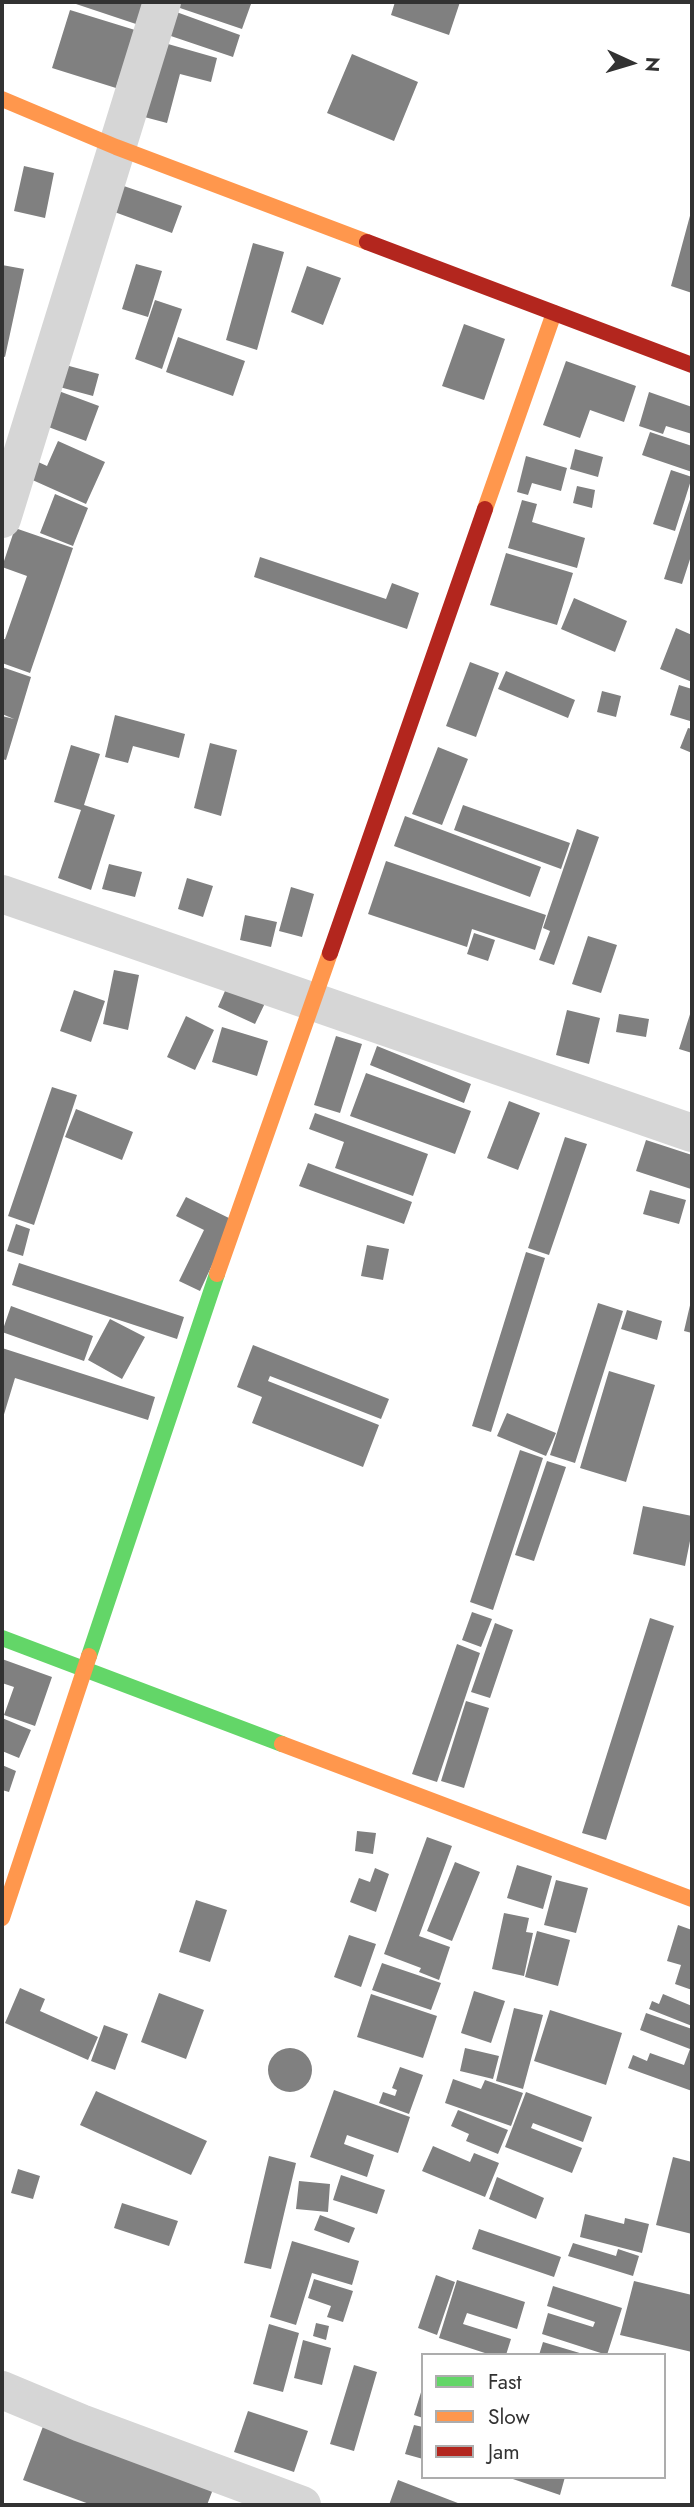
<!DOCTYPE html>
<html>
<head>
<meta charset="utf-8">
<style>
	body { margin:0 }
	#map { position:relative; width:694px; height:2507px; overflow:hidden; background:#fff; font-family:Jost,sans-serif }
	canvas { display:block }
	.frame { position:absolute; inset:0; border:4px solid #323232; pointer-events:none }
	.legend { position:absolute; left:421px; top:2353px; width:245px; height:126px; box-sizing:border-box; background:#fff; border:2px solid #adadad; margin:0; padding:9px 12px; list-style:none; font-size:21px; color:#323232 }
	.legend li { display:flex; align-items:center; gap:14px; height:35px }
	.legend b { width:35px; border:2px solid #adadad }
	.north { position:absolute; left:596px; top:28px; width:70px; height:70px; -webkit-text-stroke:5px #fff; paint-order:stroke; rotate:94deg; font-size:19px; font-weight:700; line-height:28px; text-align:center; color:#323232 }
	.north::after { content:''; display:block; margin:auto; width:24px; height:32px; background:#323232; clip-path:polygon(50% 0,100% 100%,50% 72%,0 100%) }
</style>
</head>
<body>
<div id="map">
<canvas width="694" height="2507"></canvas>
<div class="frame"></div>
<ul class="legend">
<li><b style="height:9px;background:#63d668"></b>Fast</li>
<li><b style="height:9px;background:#ff974d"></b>Slow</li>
<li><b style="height:9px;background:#b3261e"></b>Jam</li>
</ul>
<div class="north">N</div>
</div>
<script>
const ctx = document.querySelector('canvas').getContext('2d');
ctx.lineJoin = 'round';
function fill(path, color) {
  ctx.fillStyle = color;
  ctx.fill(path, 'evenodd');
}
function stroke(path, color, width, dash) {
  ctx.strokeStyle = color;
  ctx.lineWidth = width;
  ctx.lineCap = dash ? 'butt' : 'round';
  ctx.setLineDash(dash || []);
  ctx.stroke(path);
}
fill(new Path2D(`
	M70 2H143L136 24Z
	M178 2H245L251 4 242 29 177 7Z
	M395 2H460L449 35 391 15Z
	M168 9 240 35 233 57 159 32Z
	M70 10 135 30 116 88 52 68Z
	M154 40 217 58 211 82 180 74 167 123 133 114Z
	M352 54 418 82 394 141 327 113Z
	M24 166 54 173 45 218 14 211Z
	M118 184 182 206 172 233 109 210Z
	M691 212 692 213V293L671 286Z
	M253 243 284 252 257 350 226 340Z
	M136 264 162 271 148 317 122 309Z
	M2 265 24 269 5 357 2 356Z
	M307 266 341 278 323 325 291 312Z
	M155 300 182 309 162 369 135 359Z
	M464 324 505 339 484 400 442 386Z
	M178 337 245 361 233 396 166 372Z
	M566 361 636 386 624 422 590 410 580 438 543 425Z
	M58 363 99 374 93 396 52 385Z
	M56 390 99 406 86 441 43 425Z
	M649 392 692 407V434L666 426 663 434 639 426Z
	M650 432 692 446V472L642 455Z
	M58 441 105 462 86 504 28 478 36 461 47 466Z
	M575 449 603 457 598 477 570 469Z
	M526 456 567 468 561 491 532 483 528 495 517 492Z
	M671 470 692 477 675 531 653 524Z
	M577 486 595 490 592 508 573 503Z
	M692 493V553L682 584 664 579Z
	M55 494 88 508 73 546 40 533Z
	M522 500 537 504 532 522 585 538 577 568 508 548Z
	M15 528 73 548 30 673 2 663V639H5L27 576 2 567Z
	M506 553 573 573 557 625 490 605Z
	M260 557 386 599 392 583 419 593 407 629 254 577Z
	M574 598 627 621 615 652 561 629Z
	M676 628 692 635V682L660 669Z
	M470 662 499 673 476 737 446 726Z
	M2 667 31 677 6 760 2 759V716L14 719 2 714Z
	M506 671 575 700 568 718 498 689Z
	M679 685 692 689V713L690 721 670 715Z
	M602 691 621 696 616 717 597 712Z
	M115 715 185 734 179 758 133 746 128 763 105 757Z
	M688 728 692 729V753L680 748Z
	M210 743 237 750 221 816 194 808Z
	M71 745 100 754 84 805 115 815 91 890 58 878 81 810 54 802Z
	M438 747 468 759 442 825 412 814Z
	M463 805 570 843 561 869 454 830Z
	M405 816 541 867 530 897 394 846Z
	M577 829 599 837 554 965 539 960 550 931 543 928Z
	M386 861 546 915 535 950 472 929 467 947 368 914Z
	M109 864 142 872 135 897 102 889Z
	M187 878 213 886 203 917 178 909Z
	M291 887 314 894 302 937 279 931Z
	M245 915 277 922 271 947 240 940Z
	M474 933 495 940 488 961 467 954Z
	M588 936 617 945 601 993 572 984Z
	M114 970 139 975 128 1030 103 1024Z
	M228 984 266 1001 255 1024 218 1007Z
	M74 990 105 1001 91 1042 60 1031Z
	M692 1008V1053L679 1049Z
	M567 1010 600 1018 589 1064 556 1055Z
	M619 1014 649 1019 646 1037 616 1032Z
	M186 1016 214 1030 195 1070 167 1057Z
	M222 1027 268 1041 257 1076 212 1062Z
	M336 1036 362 1044 340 1113 314 1105Z
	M377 1046 471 1084 464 1103 370 1065Z
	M366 1073 471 1111 455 1154 350 1116Z
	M52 1087 77 1095 34 1225 8 1216Z
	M509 1101 540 1113 518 1170 487 1158Z
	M76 1109 133 1132 122 1160 65 1137Z
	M315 1113 428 1154 413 1196 335 1168 344 1142 309 1129Z
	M565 1137 587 1144 549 1255 528 1248Z
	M646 1140 692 1155 691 1189 636 1171Z
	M308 1163 412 1202 404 1224 299 1186Z
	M650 1190 686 1200 679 1224 643 1214Z
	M186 1197 233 1220 200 1291 179 1281 204 1230 176 1216Z
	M16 1224 30 1229 23 1256 7 1251Z
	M367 1245 389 1249 383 1280 361 1276Z
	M526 1252 545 1258 491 1432 472 1426Z
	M19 1263 184 1317 177 1339 12 1285Z
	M691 1301H692V1333L684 1331Z
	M598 1303 623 1311 575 1463 550 1455Z
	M11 1306 93 1336 84 1361 2 1332Z
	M627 1310 662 1321 657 1340 621 1329Z
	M110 1319 145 1337 122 1379 88 1360Z
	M253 1345 389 1399 381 1419 270 1376 268 1381 379 1425 363 1467 252 1423 262 1397 237 1387Z
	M2 1348 155 1397 148 1420 15 1378 2 1421Z
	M609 1371 655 1385 626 1482 580 1468Z
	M507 1413 556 1433 546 1456 497 1436Z
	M520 1450 543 1458 493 1610 470 1602Z
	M547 1461 566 1467 534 1561 515 1555Z
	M643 1506 692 1516V1531L685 1566 633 1554Z
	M472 1612 492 1619 481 1647 462 1640Z
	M650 1618 674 1626 606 1840 582 1833Z
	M495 1623 513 1630 490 1698 471 1692Z
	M457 1644 480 1653 437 1782 412 1774Z
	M2 1659 52 1677 35 1726 4 1715 14 1687 2 1683Z
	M466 1701 489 1708 464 1788 441 1781Z
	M2 1718 31 1730 19 1758 2 1751Z
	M2 1765 16 1771 9 1792 2 1790Z
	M357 1831 376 1833 373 1854 355 1851Z
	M427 1837 452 1846 419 1936 450 1947 439 1980 419 1972 421 1968 384 1954Z
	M455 1862 480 1872 452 1941 427 1931Z
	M517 1865 552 1876 543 1909 507 1898Z
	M375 1868 389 1874 376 1912 350 1902 359 1878 370 1882Z
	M556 1880 588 1888 576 1933 544 1925Z
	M196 1900 227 1910 210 1962 179 1952Z
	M504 1913 529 1918 526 1932 533 1933 524 1976 492 1969Z
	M678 1925 692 1930V1990L675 1984 681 1965 667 1961Z
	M537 1931 570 1940 558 1986 525 1977Z
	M349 1935 376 1944 361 1987 334 1977Z
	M382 1963 441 1983 431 2010 372 1990Z
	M20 1988 45 1999 40 2011 98 2037 88 2060 5 2023Z
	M474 1991 505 2001 491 2043 461 2033Z
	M159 1993 204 2010 186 2059 141 2042Z
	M371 1994 437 2016 423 2058 357 2037Z
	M663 1994 692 2006V2026L649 2009 652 2001 659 2004Z
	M514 2008 543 2015 523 2089 496 2081Z
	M550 2010 622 2033 606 2085 534 2061Z
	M646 2013 692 2029V2091L628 2068 633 2055 647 2061 650 2053 684 2065 690 2049 640 2030Z
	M104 2025 128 2034 115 2070 91 2061Z
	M268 2070a22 22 0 1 1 44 0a22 22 0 1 1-44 0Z
	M465 2048 499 2056 493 2079 460 2071Z
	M400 2067 423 2075 409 2114 379 2103 383 2092 395 2096 397 2090 392 2088Z
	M453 2079 481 2089 485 2080 523 2093 511 2126 445 2103Z
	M334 2090 410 2117 398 2153 347 2135 344 2144 374 2155 367 2177 310 2157Z
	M96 2091 207 2141 191 2175 80 2125Z
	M526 2092 592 2117 583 2142 533 2123 531 2128 582 2148 572 2173 505 2147Z
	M458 2110 508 2130 498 2154 466 2141 469 2134 451 2126Z
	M433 2146 470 2162 474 2153 499 2163 485 2197 422 2171Z
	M269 2156 296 2163 271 2269 244 2263Z
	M673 2157 692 2162V2234L656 2225Z
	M18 2169 40 2176 33 2199 11 2193Z
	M341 2175 385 2190 377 2214 333 2200Z
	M497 2177 544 2198 536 2219 489 2199Z
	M299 2181 330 2184 328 2212 296 2209Z
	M122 2203 178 2221 169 2246 114 2228Z
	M585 2214 624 2224 625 2218 649 2224 642 2253 580 2237Z
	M320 2215 355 2228 349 2243 314 2230Z
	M479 2229 561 2257 554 2277 472 2249Z
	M292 2241 359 2261 352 2285 312 2273 296 2325 270 2317Z
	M573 2243 616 2256 618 2249 639 2256 633 2276 568 2256Z
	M436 2275 455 2282 437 2335 418 2328Z
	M314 2279 353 2291 343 2322 327 2317 331 2306 308 2298Z
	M457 2280 525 2302 517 2329 467 2313 463 2324 511 2339 506 2355H491L439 2338Z
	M634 2281 692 2295V2352L620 2335Z
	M553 2286 622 2308 607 2355 542 2334 548 2313 593 2327 595 2322 547 2306Z
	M316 2323 329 2326 326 2340 313 2336Z
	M269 2324 299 2333 283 2392 253 2384Z
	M303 2340 331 2348 322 2385 294 2378Z
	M543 2342 583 2354V2355H539Z
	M354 2365 377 2372 354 2451 330 2444Z
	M422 2389H423V2418L414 2415Z
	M248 2411 308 2431 294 2472 234 2452Z
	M45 2421 215 2484 207 2505H92L23 2480Z
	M414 2425 423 2427V2459L405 2454Z
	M507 2477H565L560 2495Z
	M398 2480 463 2505H389Z`), '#808080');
stroke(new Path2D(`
	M2 519 162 2
	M2 894 692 1133
	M2 2390 81 2423 302 2505`), '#d6d6d6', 38);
stroke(new Path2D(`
	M2 1638 282 1744
	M89 1656 217 1274`), '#63d668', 16);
stroke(new Path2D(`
	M2 99 116 147 367 242
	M485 509 554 313
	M217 1274 330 953
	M282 1744 692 1899
	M2 1918 89 1656`), '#ff974d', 16);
stroke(new Path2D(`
	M367 242 692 365
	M330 953 485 509`), '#b3261e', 16);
</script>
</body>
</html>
